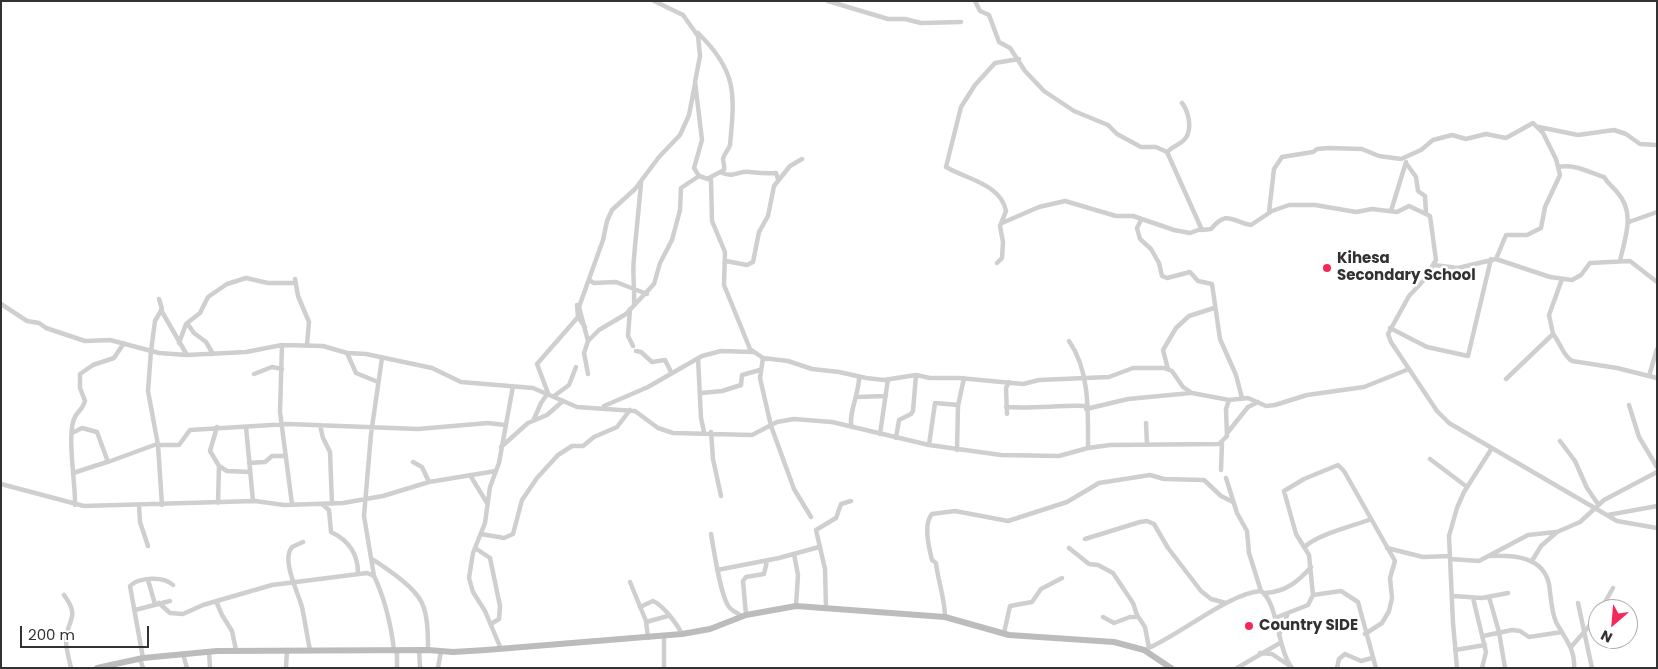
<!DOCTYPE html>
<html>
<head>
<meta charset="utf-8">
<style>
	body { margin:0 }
	#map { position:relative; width:1658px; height:669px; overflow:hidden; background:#fff; font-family:Poppins,sans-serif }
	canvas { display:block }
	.frame { position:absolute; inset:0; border:2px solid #323232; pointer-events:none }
	.north { position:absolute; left:1588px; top:599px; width:50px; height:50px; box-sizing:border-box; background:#fff; border:1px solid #adadad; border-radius:50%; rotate:207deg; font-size:14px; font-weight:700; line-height:20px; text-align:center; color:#323232 }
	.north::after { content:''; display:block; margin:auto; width:18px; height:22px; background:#f5285a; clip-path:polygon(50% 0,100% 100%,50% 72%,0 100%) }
	.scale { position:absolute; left:20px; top:626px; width:129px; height:22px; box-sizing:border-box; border:2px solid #323232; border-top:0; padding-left:6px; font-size:15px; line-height:18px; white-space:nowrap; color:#323232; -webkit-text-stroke:4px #fff; paint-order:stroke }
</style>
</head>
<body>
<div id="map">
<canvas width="1658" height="669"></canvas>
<div class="frame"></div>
<div class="north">N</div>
<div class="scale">200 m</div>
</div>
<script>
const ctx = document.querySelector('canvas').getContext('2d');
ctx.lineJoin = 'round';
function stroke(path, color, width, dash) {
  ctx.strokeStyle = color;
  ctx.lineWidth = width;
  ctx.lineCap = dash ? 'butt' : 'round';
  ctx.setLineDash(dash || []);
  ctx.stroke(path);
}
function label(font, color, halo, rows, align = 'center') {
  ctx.font = font + ' Poppins,sans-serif';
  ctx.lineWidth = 5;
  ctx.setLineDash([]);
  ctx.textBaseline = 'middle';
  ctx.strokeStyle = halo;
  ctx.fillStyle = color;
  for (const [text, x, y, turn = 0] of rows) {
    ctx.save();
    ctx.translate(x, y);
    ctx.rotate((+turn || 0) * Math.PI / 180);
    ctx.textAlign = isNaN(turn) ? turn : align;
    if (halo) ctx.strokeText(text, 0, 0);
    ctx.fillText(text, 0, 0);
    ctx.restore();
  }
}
stroke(new Path2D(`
	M654 1 683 15 698 36 700 56 695 82 702 140 694 168 699 176 711 180 712 221 725 252 724 285 750 349 763 358 788 361 812 369 839 372 866 378 884 380 916 375 930 378H959L1023 384 1039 380 1109 377 1133 368H1164L1172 371 1183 387 1192 393 1229 400
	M828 1 888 19H905L921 23 961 22
	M975 1 980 11 989 15 999 42 1010 48 1025 71 1044 91 1074 111 1108 125 1117 134 1141 147H1156L1167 152 1202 230 1211 229C1228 209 1232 222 1251 225L1272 211 1289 205H1315L1356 212 1372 209 1397 212 1409 206 1430 216 1436 260 1424 280 1409 296 1388 334 1391 342 1437 411 1449 423 1617 521 1657 528
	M698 33C737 71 735 93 730 145 729 149 724 154 723 159 723 162 725 166 724 170L709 178
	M1539 127 1578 135 1614 130 1626 134 1640 144 1657 145
	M1167 152C1172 147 1179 145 1184 140 1193 131 1189 112 1182 103
	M1406 163 1416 177 1418 191 1425 196 1426 213
	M1558 167C1576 164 1588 172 1604 177 1609 185 1612 186 1617 192 1636 213 1625 237 1620 261
	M722 173C735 178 740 170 750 172 759 173 766 174 776 173L778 179
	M1391 211 1406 162
	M1269 212 1274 169 1282 157 1313 152 1317 149 1329 148 1362 149 1379 156 1401 159 1421 150 1433 140 1452 135 1466 139 1486 134 1506 138 1533 123 1543 133 1556 159 1560 175 1545 207 1541 228 1527 235H1506L1496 259
	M1141 220 1137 228 1140 239 1151 249 1159 263 1162 276 1167 278 1190 272 1198 281 1212 284 1220 339 1236 375 1242 398
	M1629 222 1657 212
	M1002 223 1039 207 1065 201 1116 216H1133L1174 230 1190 233 1201 229
	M726 261 747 265 753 262 759 232 768 216 774 186 790 166 802 159
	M997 263 1002 258 1003 242 1000 226 1006 211C1001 184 966 179 946 167L961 107 975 85 995 63 1019 59
	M1434 265 1458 268 1496 259 1550 277 1572 280 1581 275 1590 263 1630 261 1657 282
	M295 279 298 296 309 322 307 345
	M589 280 594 283 616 282 647 294
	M1 304 27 321 39 323 46 328 85 341 110 340 159 353 187 355 246 352 282 345 323 346 347 353 366 354 432 368 461 382 533 388 577 407 635 411 658 428 673 433 752 435 777 422 794 419 832 422 929 445 1001 455 1059 456 1088 448 1110 445 1219 444 1227 436 1226 409 1229 400 1248 398 1266 406 1275 405 1307 395 1364 387 1409 369
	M577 305 578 317 585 327
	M634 305C635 289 632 273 634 258 636 233 639 208 641 183
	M630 309 628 336 633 346
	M161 310 187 355
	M187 323 194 333 206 342 213 354
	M1390 328 1427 347 1468 356 1491 259
	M1553 334C1560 342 1563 356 1572 361L1617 368 1657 378
	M588 341 599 330 626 314 654 284 660 263 672 240 680 210 681 188 699 176
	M1069 341C1090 371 1088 412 1088 448
	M179 343 186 324 200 313 208 297 227 284 246 278 268 283H296
	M282 345 280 412 292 504
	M151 351 148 391 158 445 162 505
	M151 351 155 321 162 309 159 299
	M636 351 641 352 652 362 665 360 671 372
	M347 353 356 373 378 382
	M698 358 701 418 704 432
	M763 358 760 378 771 426 794 489 811 517
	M1168 369 1163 350 1176 328 1189 316 1214 308
	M254 374 272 367 282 369
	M588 374 584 353 588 341 579 307 603 240 607 221 612 210 635 189 659 157 680 135 689 115 695 84
	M1649 376 1657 349
	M1506 379 1553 334 1549 315 1562 279
	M701 393 722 391 741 385 742 375 760 370
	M554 396 569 385 576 367
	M857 397 886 396
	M1629 405 1639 437 1657 467
	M604 406 648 387 702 356 721 351 753 352
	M1006 407C1032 409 1059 405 1086 406
	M1086 409 1128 399 1191 393
	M1007 414 1006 388 1009 382
	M534 419 541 403 548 393 537 364 578 317
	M1146 423 1147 444
	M320 425 323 438 330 452 332 504
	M217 427 210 451 219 466 218 503
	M246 427 253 501
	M852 427C847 418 860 390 859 377
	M711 432 713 459 721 496
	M1228 432 1248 407 1258 402
	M72 433 82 428 97 432 108 462 157 444
	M880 434 888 379
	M896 438 899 420 911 414 913 411 916 375
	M1560 441 1575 461 1587 488 1598 504
	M158 445H179L190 430 288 424 418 429 488 423 505 425
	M929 445 935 403 958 405
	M501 447 528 423 547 415 563 401
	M957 450 958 406 964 378
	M1430 459 1467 487
	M413 462 422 467 429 482
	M249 463 265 462 272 456H285
	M219 466 227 471 250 472
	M1221 470 1222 443
	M73 473 107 462
	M470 475 487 503
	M1226 478 1237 513 1247 531 1249 553 1261 591
	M1 484 84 506 255 501 284 505 343 503 383 496 429 482 496 471
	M322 504 329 510 331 532C348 540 358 553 358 573
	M75 505C76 486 66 432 75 417 78 411 83 409 85 401L80 388V374L93 365 114 358 124 343
	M139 505 140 522 148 546
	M1608 515 1657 506
	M481 534 504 538 513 534 522 500 537 478 558 455 572 446H583L594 437 617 427 630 410
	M711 534C714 550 720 595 729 607 732 611 738 613 741 616
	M1085 539 1140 522 1147 521 1154 524 1168 548 1201 591 1211 599 1226 603
	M303 542 292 547C281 560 298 592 302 607 305 621 307 636 310 650
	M1305 547C1315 535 1354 526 1371 519
	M475 548 490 558 500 606 499 619 491 624
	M1069 548 1089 564 1098 565 1113 573 1133 603 1137 615 1145 627 1149 648
	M1387 548 1423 557 1450 556
	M794 554 798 575 796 606
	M1489 556C1513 555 1543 556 1549 584 1551 597 1551 610 1556 622 1564 637 1576 650 1574 668
	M372 559C387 569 414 586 422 603 428 616 428 635 428 650
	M1450 559 1479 561 1528 535 1556 532
	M1532 561 1541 546 1557 532 1580 522 1604 500 1657 472
	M717 570 779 558 819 547
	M374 576 364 516 371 434 382 358
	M148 580 155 604
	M630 582 646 621 648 638
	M1265 593C1285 592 1298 582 1311 567
	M64 595C81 618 67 619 66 640 66 649 69 659 71 668
	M1313 595 1341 591 1358 602 1376 668
	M1453 596 1482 598 1508 593
	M1489 597 1499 632 1505 668
	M1473 598 1486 652 1482 668
	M216 601 222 615 232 631 236 650
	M159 603 170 613 183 614 203 605 272 585 367 573 374 576C385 599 391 625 394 650
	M1578 603 1592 668
	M640 607 653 601C663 605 677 624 682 634
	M826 608 825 569 816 530 836 518 841 504 851 501
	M1601 609 1613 588
	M135 610 170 601
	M746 615 743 581 746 577 764 574 767 561
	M945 617C945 599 938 581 936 563L932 560C929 548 923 524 932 514L955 511 1008 521 1067 502 1099 483 1150 475 1164 479 1204 480 1221 496 1233 502
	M1103 617 1114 623 1130 617H1138
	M1275 618 1308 605 1313 595 1309 555 1296 534 1284 491 1304 479 1338 465 1344 471 1395 561 1390 578 1392 598 1389 611 1382 623 1365 634
	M646 622 668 616
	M1004 633 1010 606 1032 602 1041 589 1062 578
	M1279 635 1288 613
	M1483 636 1512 630 1520 631 1529 637 1562 632
	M1571 647 1598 616
	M501 649 485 611 473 592 469 578 473 553 485 523 490 487 499 463 513 386
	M397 650V668
	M419 650 420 668
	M1144 650C1178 637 1228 593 1261 591 1278 602 1277 649 1292 668
	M1455 650 1485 645
	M209 652 210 668
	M1260 653 1272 654 1290 666
	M183 654 187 668
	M143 658 130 586C139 577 164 576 173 585
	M140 659 143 668
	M286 668 287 650
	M438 668 441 651
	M664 668V636
	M1237 668 1280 643
	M1337 668 1339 659 1345 654 1361 661 1372 658
	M1457 668 1453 623 1449 536 1457 508 1464 492 1492 448`), '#cfcfcf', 4.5);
stroke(new Path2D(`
	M97 668 143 658 217 651 428 650 453 652 486 650 682 634 710 629 746 615 796 606 945 617 1009 635 1114 642 1144 650 1171 668`), '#bcbcbc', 6);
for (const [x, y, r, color] of [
	[1327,268,5,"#f5285a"],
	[1249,626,5,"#f5285a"]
]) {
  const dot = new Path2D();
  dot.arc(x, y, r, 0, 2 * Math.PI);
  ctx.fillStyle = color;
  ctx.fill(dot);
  stroke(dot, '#fff', 2);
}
label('bold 15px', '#323232', '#fff', [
	["Kihesa",1337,259],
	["Secondary School",1337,276],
	["Country SIDE",1259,626]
], 'left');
</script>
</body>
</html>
